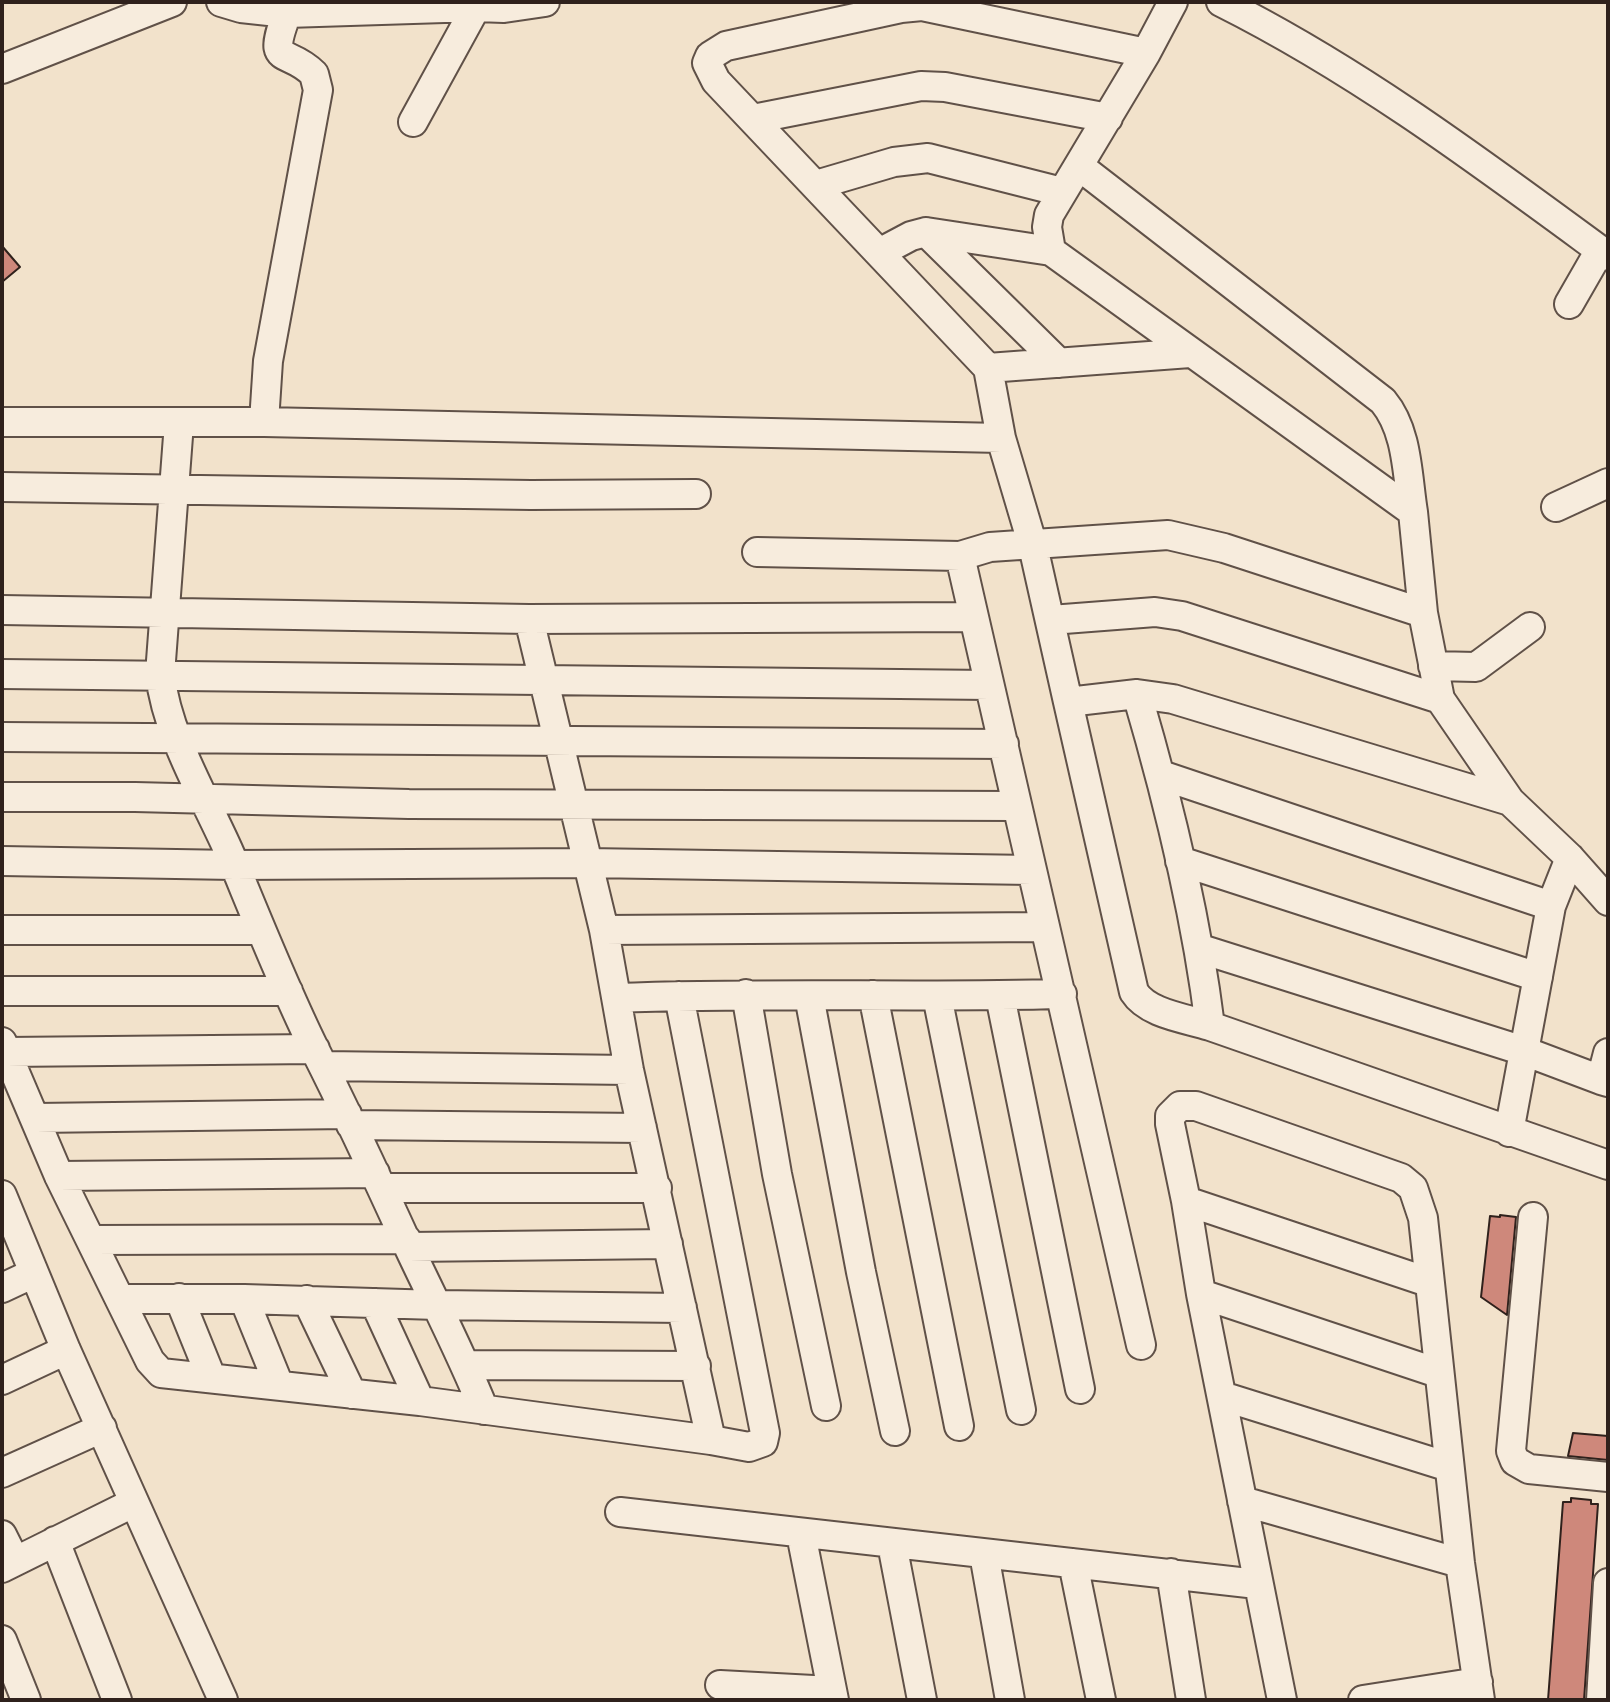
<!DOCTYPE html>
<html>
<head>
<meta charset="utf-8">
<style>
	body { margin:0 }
	#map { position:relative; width:1610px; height:1702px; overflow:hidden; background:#f2e2cb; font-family:"Sorts Mill Goudy",serif }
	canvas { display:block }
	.frame { position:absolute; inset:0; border:4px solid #2f211c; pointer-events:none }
</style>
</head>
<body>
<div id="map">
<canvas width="1610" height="1702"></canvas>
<div class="frame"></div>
</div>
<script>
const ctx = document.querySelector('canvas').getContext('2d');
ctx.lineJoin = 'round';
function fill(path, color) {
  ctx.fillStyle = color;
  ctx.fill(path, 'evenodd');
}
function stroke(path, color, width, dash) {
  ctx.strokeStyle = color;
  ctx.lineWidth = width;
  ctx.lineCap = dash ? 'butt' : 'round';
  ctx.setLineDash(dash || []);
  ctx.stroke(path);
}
const building = new Path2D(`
	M2 246 20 267 2 282Z
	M1500 1215 1516 1217 1507 1315 1481 1297 1490 1216 1500 1217Z
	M1573 1433 1608 1436V1460L1568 1456Z
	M1571 1498 1591 1500V1504H1598L1584 1700H1548L1563 1502H1571Z`);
fill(building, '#ce887b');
stroke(building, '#2f211c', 2);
const minor = new Path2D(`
	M221 2 241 8 287 13 476 7 504 8 545 2
	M1221 2C1359 71 1484 165 1608 256
	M1146 53 922 6 901 8 726 46 710 56 707 63 716 81 988 368 1001 438 1033 546 1068 702 1137 694 1173 699 1510 801
	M2 69 172 2
	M753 119 921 86 945 87 1108 118
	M413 122 476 7
	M1079 166 1383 401C1408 431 1407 475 1413 512
	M816 185 894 162 928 158 1062 192
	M926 232 1059 363
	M1051 251 1047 227 1049 215 1146 53 1173 2
	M879 253 911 236 926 232 1051 251 1413 512 1423 613 1440 699 1510 801 1570 858 1608 901
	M1569 304 1600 250
	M988 368 1190 353
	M2 422H264L1001 438
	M264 422 268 361 318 90 314 74C286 46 266 69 287 13
	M179 423 160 674C167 736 205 797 230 854 257 919 283 985 314 1048 348 1115 379 1182 410 1250 435 1303 462 1355 484 1410
	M2 487 531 495 696 494
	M1556 507 1608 483
	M757 552 960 556
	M2 610 529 619 972 617
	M529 619 604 930 629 1070 711 1440
	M1051 620 1155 612 1182 616 1440 699
	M1433 666 1476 667 1530 627
	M2 674 989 685
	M1137 694C1169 803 1196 913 1210 1026
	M1068 702 1134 992C1148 1014 1185 1018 1210 1026L1608 1165
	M2 737 1004 744
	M1161 775 1551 906
	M2 797H135L409 804 1016 806
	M2 861 234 865 588 863 1031 870
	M1180 861 1538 977
	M2 930H261
	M604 930 1045 927
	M1201 949 1524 1051 1601 1080
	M2 991H288
	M746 994 777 1174 826 1406
	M873 995 959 1426
	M809 996 861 1272 895 1431
	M937 996 1021 1410
	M1000 996 1080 1389
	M617 998C765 992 914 998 1062 994
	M2 1042 59 1176 150 1361 161 1373 420 1401 711 1440 749 1447 763 1442 765 1433 679 996
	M6 1052 315 1049
	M1608 1053 1601 1080 1608 1082
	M324 1066 629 1070
	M36 1118 347 1114
	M351 1125 642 1128
	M1509 1132 1551 906 1570 858
	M59 1176 375 1173
	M383 1188H657
	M2 1195 66 1350 223 1700
	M1186 1201 1428 1282
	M1533 1217 1511 1451 1515 1461 1529 1469 1608 1477
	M91 1240 406 1239
	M409 1247 668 1244
	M2 1288 34 1273
	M1201 1294 1438 1373
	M179 1298 211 1377
	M121 1299H244L437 1305 682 1308
	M244 1299 279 1385
	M307 1300 352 1394
	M375 1303 420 1401
	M1141 1345 960 556 990 547 1168 535 1224 548 1423 613
	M466 1365 696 1366
	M2 1380 66 1350
	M1222 1396 1449 1467
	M2 1473 102 1428
	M1242 1501 1460 1563
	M620 1512 1257 1584
	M801 1534 834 1700
	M2 1535 15 1561
	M55 1541 117 1700
	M892 1544 922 1700
	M984 1554 1010 1700
	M1073 1563 1101 1700
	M2 1568 133 1503
	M1171 1573 1191 1700
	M2 1640 26 1700
	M720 1685 832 1691
	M1282 1700 1201 1294 1186 1201 1170 1124V1116L1180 1106H1196L1401 1178 1413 1188 1423 1218 1460 1563 1480 1700
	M1363 1700 1478 1682
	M1601 1700 1608 1583`);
stroke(minor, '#605148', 32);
stroke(minor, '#f7ecdd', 28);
</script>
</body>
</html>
